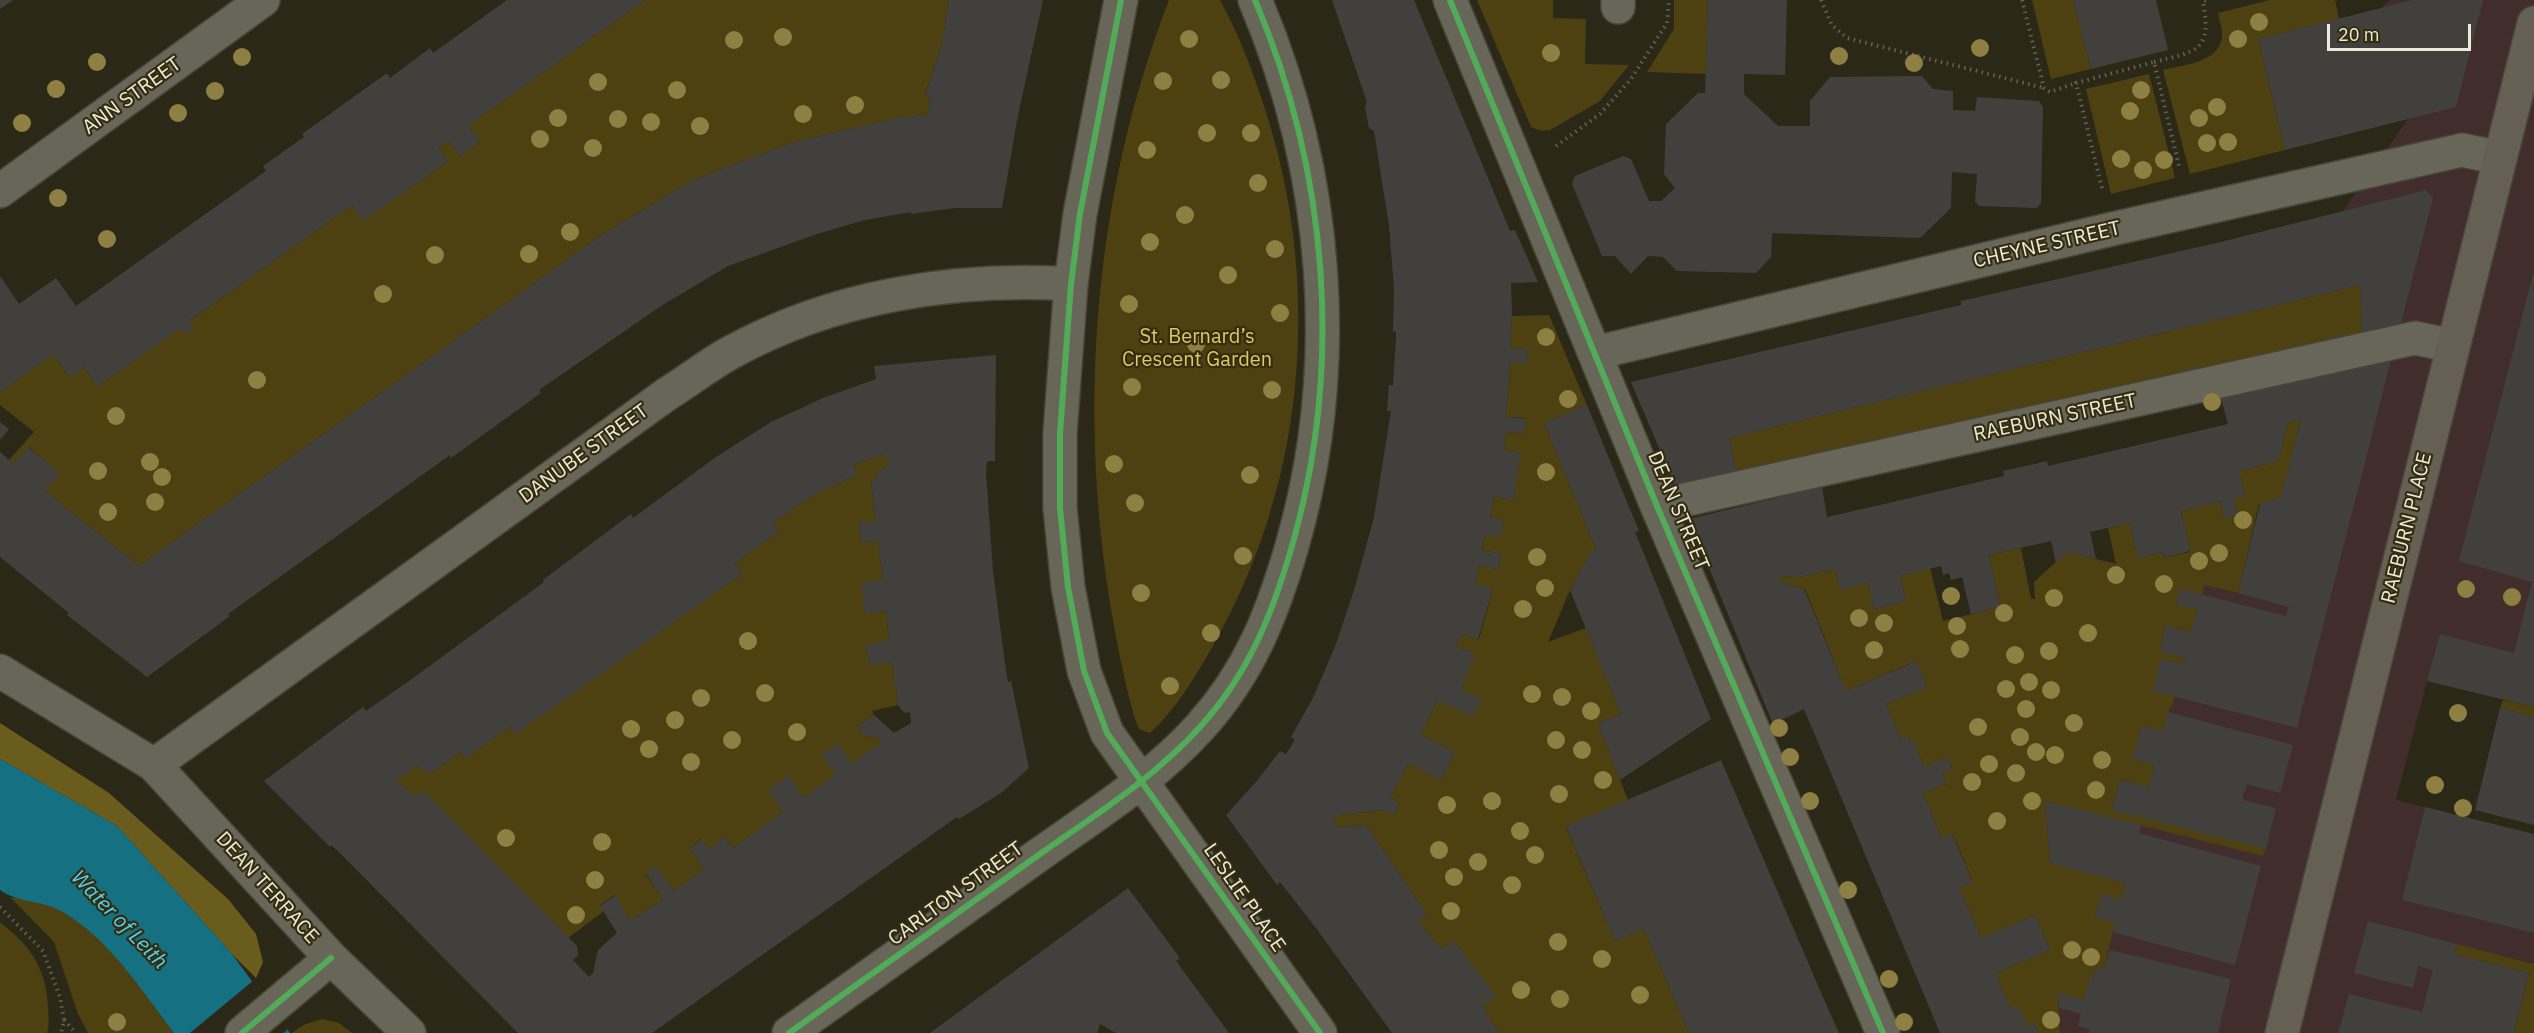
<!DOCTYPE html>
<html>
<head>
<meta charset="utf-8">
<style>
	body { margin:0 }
	#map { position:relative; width:2534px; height:1033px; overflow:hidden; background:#2c2818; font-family:"IBM Plex Sans",sans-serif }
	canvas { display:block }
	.scale { position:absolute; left:2327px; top:24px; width:144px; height:27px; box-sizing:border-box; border:3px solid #eeead9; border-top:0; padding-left:8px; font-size:18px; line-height:21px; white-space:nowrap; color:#eeead9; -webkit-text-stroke:4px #342d10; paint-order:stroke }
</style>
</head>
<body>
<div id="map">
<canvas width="2534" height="1033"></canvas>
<div class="scale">20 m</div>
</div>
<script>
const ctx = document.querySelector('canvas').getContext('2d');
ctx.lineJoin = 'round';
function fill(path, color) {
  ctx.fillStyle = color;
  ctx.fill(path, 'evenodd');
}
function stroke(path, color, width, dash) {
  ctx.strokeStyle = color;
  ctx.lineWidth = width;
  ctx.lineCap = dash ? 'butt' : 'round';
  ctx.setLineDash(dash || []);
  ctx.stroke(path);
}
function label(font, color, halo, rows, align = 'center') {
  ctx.font = font + ' "IBM Plex Sans",sans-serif';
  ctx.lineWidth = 4.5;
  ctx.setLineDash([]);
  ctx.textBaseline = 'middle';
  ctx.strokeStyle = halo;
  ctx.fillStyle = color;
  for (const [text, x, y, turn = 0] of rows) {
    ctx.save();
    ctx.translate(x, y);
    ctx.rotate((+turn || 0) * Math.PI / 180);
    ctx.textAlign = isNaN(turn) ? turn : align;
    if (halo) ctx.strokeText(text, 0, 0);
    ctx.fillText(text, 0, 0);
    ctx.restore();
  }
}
fill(new Path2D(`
	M2390 0H2534V707L2427 681 2396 800 2534 835V964L2457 944 2454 954 2439 949 2417 1033H2060L2034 582 2067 552 2238 593 2260 504 2332 369 2362 332 2360 285 2344 209 2408 119 2380 9Z`), '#402d2c');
fill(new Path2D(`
	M645 0H949L941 48 925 94 931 98 927 115 897 118 794 142 691 181 603 234 139 566 45 491 59 473 29 447 14 464 9 460 34 432 0 405V392L53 354 69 377 84 367 98 386 352 205 364 220 448 161 439 147 449 140 460 156 480 142 468 126Z
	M1169 0H1220C1239 34 1253 72 1265 109 1321 281 1307 473 1220 633 1200 669 1180 705 1150 733L1139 729 1134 716C1073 482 1081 227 1169 0Z
	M1477 0H1553V18L1586 19 1585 64 1629 65 1600 101 1550 130 1541 131 1531 127Z
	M1674 0H1708L1706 74 1647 72 1674 29Z
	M2032 0H2073L2091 69 2051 79Z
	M2270 0H2335L2339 19 2258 39 2285 150 2190 174 2163 70C2182 65 2219 63 2222 37 2223 29 2219 21 2218 13Z
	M2149 74 2175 178 2111 194 2086 89Z
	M2360 285 2362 332 1737 475 1729 438Z
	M1549 315 1587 405 1544 423 1596 549 1592 551 1570 590 1548 642 1586 628 1621 714 1598 723 1628 800 1566 827 1615 941 1644 929 1689 1033H1499L1482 1006 1495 996 1454 941 1441 949 1418 921 1427 915 1366 825 1337 827 1332 821 1340 815 1384 810 1394 815 1399 803 1390 798 1408 763 1441 780 1455 752 1421 735 1437 701 1461 690 1474 653 1456 647 1461 634 1479 639 1493 589 1475 584 1479 565 1498 569 1501 554 1481 550 1485 536H1498L1504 530 1501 520 1490 515 1494 496 1513 501 1520 453 1504 450 1506 432 1524 433 1525 418 1506 417 1510 362 1527 364 1528 349 1510 348 1512 316Z
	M2301 419 2281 497 2259 504 2238 593 2204 585 2202 595 2180 589 2176 604 2198 609 2191 632 2165 626 2160 651 2185 658 2183 665 2161 659 2175 696 2172 706H2170L2163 732 2142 726 2133 759 2154 765 2149 787 2120 780 2112 809 2266 849 2263 856 2045 801 2050 863 2126 883 2121 900 2101 895 2095 916 2115 922 2104 970 2096 968 2084 1000 2058 994 2060 1033H2038L2034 1024 2028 1027 2010 1008 1996 973 2050 950 2035 915 1981 938 1959 888 1973 882 1953 834 1941 838 1923 793 1946 784 1942 773 1952 768 1947 757 1924 767 1914 741 1910 743 1908 737 1901 739 1886 704 1927 687 1916 661 1846 691 1805 589 1782 583 1780 576 1799 577 1835 569 1840 589 1868 583 1874 609 1906 601 1900 576 1930 568 1943 621 2000 607 1989 555 2021 548 2031 599H2035L2034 582 2067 552 2116 564 2108 528 2130 523 2138 558 2163 552 2164 558 2190 552 2181 511 2220 501 2224 517 2237 515 2234 499 2245 496 2239 471 2278 461 2288 422Z
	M883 454 890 463 876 474 877 478 871 481 876 522 859 523 861 542 878 541 883 580 862 583 865 613 886 611 889 640 866 646 870 665 892 662 898 705 872 711 874 715 858 726 864 736 877 737 881 743 804 798 788 776 783 812 733 848 725 837 709 849 701 839 690 848 704 869 674 891 656 867 646 875 663 899 630 921 615 895 600 905 604 911 568 938 425 794H411L395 778 414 765 430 773 461 752 466 758 510 726 516 733 742 574 735 563 779 531 773 522 815 494 857 475 853 465Z
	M2503 700 2534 707V717L2500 708Z
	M10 897C27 900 44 902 60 910 109 936 141 990 174 1033H88L78 1014 54 942Z
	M0 922C30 946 45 966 48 1005 48 1015 50 1024 47 1033H0Z
	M2457 944 2534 964V1033H2514L2529 973 2454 954Z
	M322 1019 339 1023 352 1033H292L303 1025Z`), '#4d4111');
fill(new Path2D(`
	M0 723 109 793 228 899 256 934 263 962 256 978 232 954 117 826 0 759Z`), '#6a5c1c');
fill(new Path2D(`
	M0 759 117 826 232 954 290 1033H174C141 990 109 938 61 911 41 900 18 903 0 890Z`), '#157082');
fill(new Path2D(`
	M254 980 290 1027 284 1033H190Z`), '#2c2818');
fill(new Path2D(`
	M0 0H13L0 9Z
	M507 0H645L468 126 480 142 460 156 449 140 439 147 448 161 363 221 352 205 189 321 194 328 185 334 180 328 98 386 84 367 70 378 53 354 0 392V276L19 304 56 278 76 306 266 171 263 166 304 137 302 134 387 73 390 78 430 48 433 53Z
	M949 0H1043L1017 120 1002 208H955L911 214V212L865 220 817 234 728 266 661 306 539 390 541 393 451 458 450 455 228 614 230 616 147 677 67 615 69 613 0 557V452L14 464 28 447 60 473 45 491 139 566 603 234 691 181 794 142 897 118 927 115 931 98 925 95 941 48Z
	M1332 0H1414L1510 231 1515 230 1538 282 1511 283 1512 316 1510 348 1528 349 1527 364 1510 362 1506 417 1526 419 1524 433 1506 432 1504 450 1521 453 1513 501 1494 496 1490 515 1501 520 1504 530 1498 536H1485L1481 550 1501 554 1498 569 1479 565 1475 584 1493 588 1478 639 1461 634 1456 647 1475 653 1461 690 1481 698 1474 717 1437 701 1421 735 1455 752 1441 780 1408 763 1390 798 1399 803 1394 815 1384 810 1340 815 1332 821 1337 827 1366 825 1427 915 1418 921 1441 949 1454 941 1496 996 1482 1006 1499 1033H1392L1316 928 1280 882 1277 885 1226 815 1256 782 1280 751 1286 754 1295 740 1291 737 1313 698 1336 644 1355 587 1374 517 1391 411H1387L1389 385H1393L1396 338V331L1393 332 1394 288 1389 226 1374 131 1369 128 1365 107 1367 102Z
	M1708 0H1787L1785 75 1744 74V94L1778 126H1810V101L1830 77 1922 76 1933 89 1953 91V110L1975 111 1977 97 2039 101 2043 107 2041 203 2037 208 1979 206 1975 201 1977 174 1952 172 1951 208 1920 238 1772 233 1771 257 1756 273 1677 271 1663 257 1648 256 1631 274 1615 256H1602L1572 184 1575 176 1623 156 1631 159 1649 201H1661L1675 188 1664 174 1666 124 1698 93H1705Z
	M2073 0H2156L2168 50 2091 69Z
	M2413 0H2483L2456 107 2285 150 2258 39Z
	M2426 190 2433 198 2401 323 2362 332 2360 285 1729 438 1737 475 1677 490 1631 382 1961 305V301L2221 242Z
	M2533 274H2534V707L2427 681 2440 634 2514 653 2516 645 2532 582 2459 561Z
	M996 355 995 461H987L986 473 993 571 1006 671 1008 682 1011 681 1029 768 1001 793 959 819 957 817 652 1033H518L339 852 331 845 330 847 264 781 363 707 366 711 409 681 536 588 544 582 543 580 631 514 633 518 716 457 771 422 823 398 876 379 874 366ZM883 454 890 463 876 474 877 478 871 481 876 522H859L861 542 878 541 883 580 861 583 865 614 886 611 889 640 866 645 870 666 892 662 898 705 904 713 910 712 911 723 894 733 874 715 858 726 864 736 877 737 881 743 852 763 838 744 822 755 836 774 804 798 788 775 768 790 783 812 733 848 725 837 709 849 702 839 690 848 704 869 674 891 656 866 646 874 663 899 630 921 616 895 600 906 617 933 598 950 593 973 589 977 573 960 578 955 577 946 425 793 411 794 395 778 409 773 414 765 430 773 461 752 466 758 510 726 516 734 742 574 735 563 779 531 773 522 815 494 857 475 853 465Z
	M2389 360 2390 364 2297 728 2153 691 2161 659 2183 665 2185 658 2160 651 2165 626 2191 632 2198 609 2176 604 2180 589 2286 616 2289 607 2238 593 2260 504 2281 497 2301 419 2288 422 2278 461 2239 471 2245 496 2234 499 2237 515 2224 518 2220 501 2181 511 2190 551 2164 558 2163 552 2138 558 2130 523 2090 532 2096 559 2067 552 2056 563 2051 541 1989 555 2000 607 1971 614 1962 577 1951 580 1949 573 1943 575 1941 566 1900 576 1906 601 1874 609 1868 583 1840 590 1835 569 1799 577 1780 576 1782 583 1804 589 1846 691 1917 661 1927 687 1886 704 1901 739 1908 736 1910 743 1914 741 1924 767 1947 757 1952 769 1942 773 1946 784 1923 793 1941 838 1952 833 1973 883 1959 888 1981 938 2035 915 2050 950 1996 973 2010 1008 2018 1005 2028 1027 2034 1024 2038 1033H1940L1804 709 1773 724 1689 519 1822 487 1827 517 1880 505 2004 476 2003 471 2035 464 2047 461 2048 466 2228 424 2220 395Z
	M1587 405 1639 531 1635 532 1711 719 1620 780 1598 723 1621 714 1570 590 1592 550 1596 549 1544 423Z
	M0 422 9 429 0 440Z
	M2500 708 2534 717V825L2475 810Z
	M2168 712 2293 745 2280 793 2247 784 2243 796V800L2276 808 2266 849 2112 810 2120 780 2149 787 2154 765 2133 759 2142 726 2163 732Z
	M1721 760 1822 995 1839 1033H1689L1644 929 1615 941 1566 826Z
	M2045 801 2141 825 2139 833 2261 866 2235 965 2112 932 2115 922 2095 917 2101 894 2121 900 2126 883 2050 863Z
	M2425 807 2534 834V933L2402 900Z
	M1128 888 1180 958 1176 961 1229 1033H1116L1100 1024 1097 1033H930Z
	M2368 921 2457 944 2454 954 2529 973 2514 1033H2338L2349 994 2422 1012 2433 970 2418 966 2413 988 2354 973Z
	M2110 950 2231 979 2218 1033H2089L2090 1029 2078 1026 2081 1014 2059 1008 2058 993 2084 1000 2090 977 2093 978 2096 968 2104 970Z`), '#42403d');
const minor = new Path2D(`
	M1121 0 1080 214 1071 284 1060 433V508L1068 587 1084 671 1107 733 1320 1033
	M1450 0 1657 506 1883 1033
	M1618 0V7
	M0 191 263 0
	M1595 353 2112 229 2462 150 2500 158
	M1657 506 2415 338 2453 346
	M0 671 154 765 331 958 409 1033
	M154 765 667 394C688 381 707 366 728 354 832 296 954 277 1071 284
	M242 1033 331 958
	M789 1033C873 973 956 914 1040 854 1095 815 1154 778 1200 727 1249 673 1272 615 1292 546 1344 365 1328 172 1255 0`);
const major = new Path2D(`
	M2282 1033 2534 23`);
stroke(minor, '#484438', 36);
stroke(major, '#484438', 36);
stroke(new Path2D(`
	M1821 0 1832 25 1847 38 2044 88
	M2022 0 2044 88 2050 92 2076 83
	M2154 62C2198 51 2212 51 2203 1L2208 0
	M1556 146 1600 114 1631 79 1667 23 1669 0
	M2102 188 2076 83 2154 62 2180 170
	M0 907 43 951 60 997 64 1020 61 1033
	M64 1020 76 1033`), '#646155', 4, [1.5, 4.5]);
stroke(minor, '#686559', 33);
stroke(major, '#665f53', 33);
stroke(new Path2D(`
	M1121 0 1080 214 1071 284 1060 433V508L1068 587 1084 671 1107 733 1320 1033
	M1450 0 1657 506 1883 1033
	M242 1033 331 958
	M789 1033C873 973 956 914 1040 854 1095 815 1154 778 1200 727 1249 673 1272 615 1292 546 1344 365 1328 172 1255 0`), '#51ab58', 6);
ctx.fillStyle = '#8e7f43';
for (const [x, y] of [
	[2259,22],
	[783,37],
	[1189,39],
	[2238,39],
	[734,40],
	[1980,48],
	[1551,53],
	[1839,56],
	[242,57],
	[97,62],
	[1914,63],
	[1221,80],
	[1163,81],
	[598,82],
	[56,89],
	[677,90],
	[2141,90],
	[215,91],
	[855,105],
	[2217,107],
	[2130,111],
	[178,113],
	[803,114],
	[558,118],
	[2199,118],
	[618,119],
	[651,122],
	[22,123],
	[700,126],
	[1207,133],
	[1251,133],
	[540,139],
	[2228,142],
	[2207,143],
	[593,148],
	[1147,150],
	[2121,159],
	[2164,160],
	[2143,170],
	[1258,183],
	[58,198],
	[1185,215],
	[570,232],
	[107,239],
	[1150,242],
	[1275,249],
	[529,254],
	[435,255],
	[1228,275],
	[383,294],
	[1129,304],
	[1280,313],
	[1546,337],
	[1196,344],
	[257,380],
	[1132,387],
	[1272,390],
	[1568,399],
	[2212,402],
	[116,416],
	[150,462],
	[1114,464],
	[98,471],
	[1546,472],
	[1250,475],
	[162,477],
	[155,502],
	[1135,503],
	[108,512],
	[2243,520],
	[2219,553],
	[1243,556],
	[1537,557],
	[2199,561],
	[2116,575],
	[2164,584],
	[1545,588],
	[2466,589],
	[1141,593],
	[1951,596],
	[2512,597],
	[2054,598],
	[1523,609],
	[2004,613],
	[1859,618],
	[1884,623],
	[1957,626],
	[1211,633],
	[2088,633],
	[748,641],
	[1960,649],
	[1874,650],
	[2049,651],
	[2015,655],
	[2029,682],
	[1170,686],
	[2006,689],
	[2051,690],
	[765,693],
	[1532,694],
	[1562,697],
	[701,698],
	[2026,709],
	[1591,711],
	[2458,713],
	[675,720],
	[2074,723],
	[1978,727],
	[1779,728],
	[631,729],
	[797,732],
	[2020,737],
	[732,740],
	[1556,740],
	[649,749],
	[1582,750],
	[2036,752],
	[2055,755],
	[1790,757],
	[2102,760],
	[691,762],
	[1989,764],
	[2016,773],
	[1603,780],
	[1972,782],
	[2435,785],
	[2096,790],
	[1559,794],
	[1492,801],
	[1810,801],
	[2032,801],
	[1447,805],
	[2463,808],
	[1997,821],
	[1520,831],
	[506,838],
	[602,842],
	[1439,850],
	[1535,855],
	[1478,862],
	[1454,877],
	[595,880],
	[1512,885],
	[1848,890],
	[1451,911],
	[576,915],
	[1558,942],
	[2072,950],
	[2091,957],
	[1602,959],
	[1889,979],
	[1521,990],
	[1640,995],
	[1560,999],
	[2051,1020],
	[117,1022],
	[1904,1022]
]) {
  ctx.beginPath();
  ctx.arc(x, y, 9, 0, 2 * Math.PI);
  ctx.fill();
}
label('20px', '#eeead9', '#342d10', [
	["ANN STREET",132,96,-36],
	["CHEYNE STREET",2047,245,-13],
	["RAEBURN STREET",2055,418,-12],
	["DANUBE STREET",584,454,-36],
	["DEAN STREET",1678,511,67],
	["RAEBURN PLACE",2407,528,-76],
	["DEAN TERRACE",267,888,48],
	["CARLTON STREET",956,894,-36],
	["LESLIE PLACE",1244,898,55]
]);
label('20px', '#dfc766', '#342d10', [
	["St. Bernard’s",1197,337],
	["Crescent Garden",1197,360]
]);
label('italic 21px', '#51d2f3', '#342d10', [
	["Water of Leith",119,920,46]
]);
</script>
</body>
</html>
